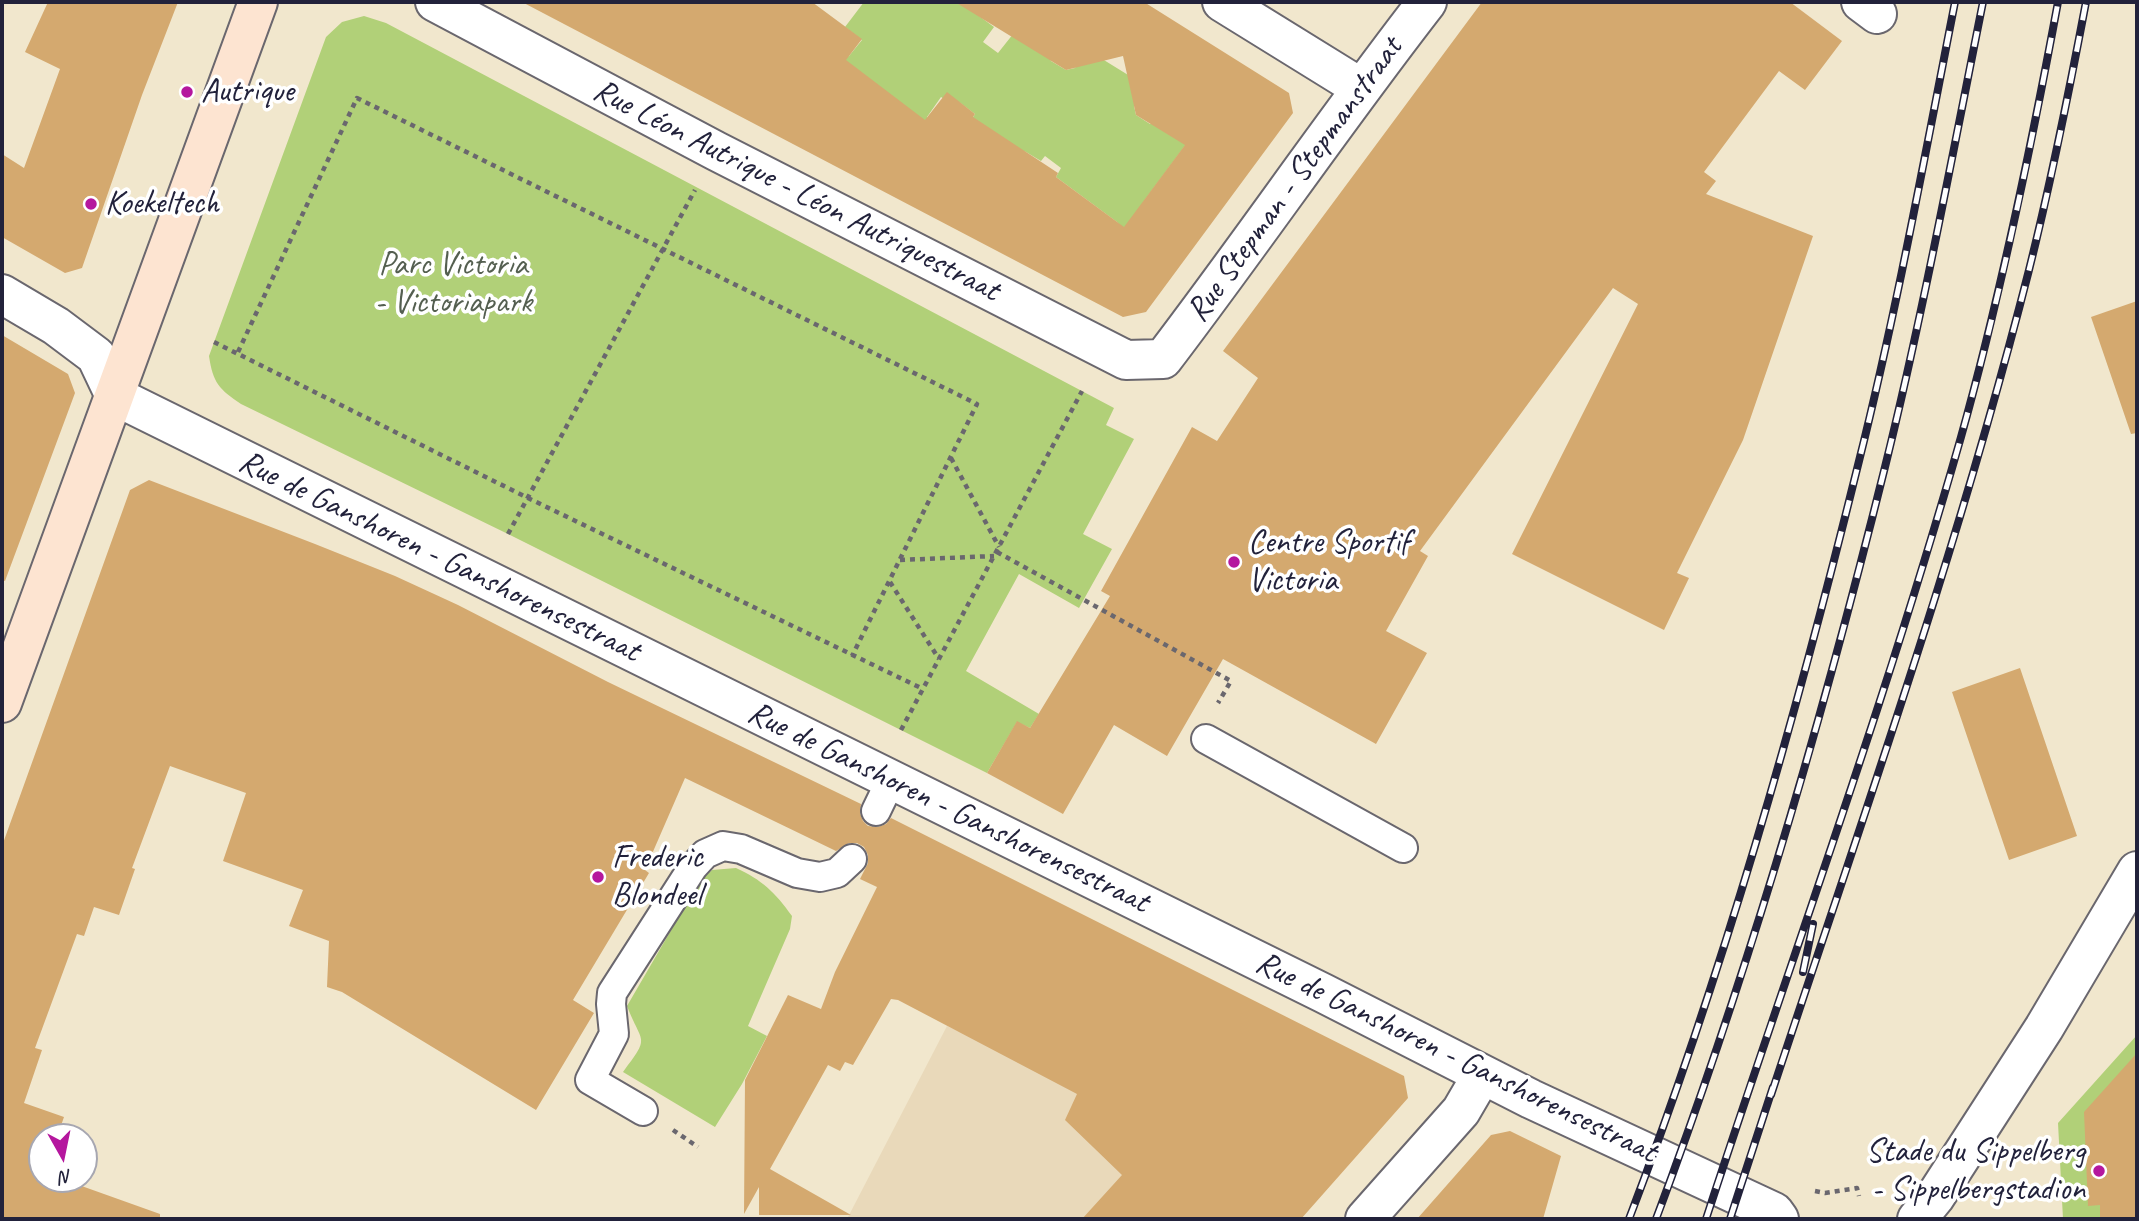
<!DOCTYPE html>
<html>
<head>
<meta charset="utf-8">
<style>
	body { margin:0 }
	#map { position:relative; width:2139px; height:1221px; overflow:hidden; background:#f1e7cd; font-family:Caveat,sans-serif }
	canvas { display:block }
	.frame { position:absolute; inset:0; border:4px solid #22223b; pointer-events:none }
	.north { position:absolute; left:28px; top:1123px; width:70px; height:70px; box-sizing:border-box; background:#fff; border:2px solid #a7a7b1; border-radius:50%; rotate:171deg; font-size:19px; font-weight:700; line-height:28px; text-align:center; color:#22223b }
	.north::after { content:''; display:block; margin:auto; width:24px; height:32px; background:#b5179e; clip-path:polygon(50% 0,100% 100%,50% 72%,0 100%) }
</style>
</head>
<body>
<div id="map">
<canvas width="2139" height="1221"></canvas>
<div class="frame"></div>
<div class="north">N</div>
</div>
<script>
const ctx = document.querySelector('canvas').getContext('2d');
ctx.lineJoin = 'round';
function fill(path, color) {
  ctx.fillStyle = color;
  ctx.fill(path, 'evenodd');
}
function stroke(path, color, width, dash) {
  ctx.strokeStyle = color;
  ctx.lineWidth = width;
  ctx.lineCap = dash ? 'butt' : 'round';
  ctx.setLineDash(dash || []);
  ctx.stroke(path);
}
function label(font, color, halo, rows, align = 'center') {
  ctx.font = font + ' Caveat,sans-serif';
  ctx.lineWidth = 7;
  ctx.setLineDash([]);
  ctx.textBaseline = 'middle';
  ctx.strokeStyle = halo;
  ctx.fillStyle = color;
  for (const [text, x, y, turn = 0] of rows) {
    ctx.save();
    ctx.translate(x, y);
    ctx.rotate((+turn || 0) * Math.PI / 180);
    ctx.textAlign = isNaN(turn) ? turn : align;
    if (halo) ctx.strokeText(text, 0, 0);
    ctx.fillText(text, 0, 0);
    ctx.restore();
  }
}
fill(new Path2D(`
	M947 1026 1080 1085 1146 1165 1206 1219H847Z`), '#e9d9ba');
fill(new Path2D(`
	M864 2H960L994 27 983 42 998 53 1029 14 1051 61 1066 70 1075 68 1086 49 1146 86 1134 106 1136 115 1150 124 1159 122 1187 143 1144 201 1128 236 1117 222 1056 177 1061 168 1045 156 1041 161 1026 152 965 130 975 114 959 102 955 106 941 97 927 117 928 125 838 58 849 56 862 40 845 27Z
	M364 16 386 23 1114 408 1106 425 1134 439 1083 534 1112 549 1079 608 1019 574 966 671 1039 714 1030 728 1017 722 987 773 508 534 241 404C219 389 213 383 209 356L326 37 342 22Z
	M736 868C762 880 775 892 792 916L790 929 748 1026 767 1036 742 1084 715 1127 623 1072C651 1035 642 1045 627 1006L699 882 712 870Z
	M2137 1035V1219H2063L2058 1123Z`), '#b1d078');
fill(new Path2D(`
	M48 2H178L142 95 82 268 65 273 2 237V154L24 168 60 69 25 52Z
	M522 2H812L862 39 846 60 925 120 947 92 975 114 973 117 1058 173 1056 177 1124 227 1185 145 1136 115 1123 56 1066 70 955 2H1144L1289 93 1293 113 1146 312 1123 317Z
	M1482 2H1790L1842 41 1805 90 1779 71 1704 172 1716 181 1706 194 1813 236 1743 440 1677 573 1689 578 1664 630 1512 554 1638 304 1613 288 1420 551 1428 556 1386 631 1427 653 1376 744 1223 659 1167 756 1114 725 1063 814 987 773 1017 721 1030 728 1110 596 1101 591 1192 427 1217 441 1258 378 1223 351Z
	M2137 301V433L2131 434 2091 317Z
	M2 335 68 374 75 393 5 581 2 580Z
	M149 480 315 544 395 576 458 605 608 682 861 804 860 813 863 821 868 826 878 827 886 824 891 818 1404 1076 1408 1098 1301 1219H1082L1122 1175 1065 1120 1077 1094 898 1000 891 999 853 1065 845 1062 840 1071 828 1065 770 1169 851 1215H759V1187L744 1214 745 1080 788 995 821 1009 835 972 877 887 860 879 868 863V855L864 847 857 843H849L836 851 685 778 645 870 649 873 573 1000 594 1013 536 1110 342 992 327 987 329 941 289 926 303 890 223 861 246 793 170 766 132 868 135 869 119 915 94 907 84 936 77 934 35 1048 42 1050 24 1103 64 1117 57 1137H42V1179H62L160 1214V1219H2V846L130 490Z
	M2020 668 2077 836 2009 860 1952 692Z
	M2137 1053V1219H2100V1205L2088 1206 2084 1112Z
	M1510 1131 1561 1156 1543 1219H1417L1491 1135Z`), '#d4a96f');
const lane = new Path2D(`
	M1206 739 1403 848
	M876 811 891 780
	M643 1111 590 1080 614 1034 611 1004 612 993 693 867 705 854 723 846 741 849 797 873 820 877 837 873 852 859`);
const street = new Path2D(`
	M435 2 716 151 1126 360 1163 359C1253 241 1336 119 1427 2
	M1222 2 1361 88
	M1861 2 1877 14
	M2 294 56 326 96 356 115 396 1323 993 1531 1099 1774 1212 1779 1219
	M1365 1219 1461 1111 1482 1075
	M1917 1219 1935 1197 2044 1028 2137 871`);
const secondary = new Path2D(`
	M2 703 258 2`);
stroke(lane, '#6a676e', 32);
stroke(street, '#6a676e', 42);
stroke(secondary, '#6a676e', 42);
stroke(new Path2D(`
	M214 342 528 498 923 689
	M238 352 357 98 977 404 852 656
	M951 458 999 547
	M508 534 695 190
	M997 552 1231 681 1218 703
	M900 560 994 556
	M890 582 939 659
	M901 730 1082 391
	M673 1130 698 1147
	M1815 1191 1825 1193 1857 1188 1859 1196`), '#6a676e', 4.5, [5, 5]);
stroke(lane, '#fff', 28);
stroke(street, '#fff', 38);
stroke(secondary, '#fde4d1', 38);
const rail = new Path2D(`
	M1803 972 1813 924
	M1771 1095C1861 822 1958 550 2029 270 2051 182 2069 92 2086 2
	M1629 1219C1723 973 1796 717 1859 461 1897 309 1925 155 1955 2
	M1656 1219C1748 974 1822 721 1885 467 1923 313 1952 157 1983 2
	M1706 1219C1791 959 1886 701 1961 437 2001 294 2031 148 2058 2
	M1730 1219 1773 1087`);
stroke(rail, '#22223b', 8);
stroke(rail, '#fff', 5, [16]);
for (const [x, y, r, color] of [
	[187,92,7,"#b5179e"],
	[91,204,7,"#b5179e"],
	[1234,562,7,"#b5179e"],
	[598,877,7,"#b5179e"],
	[2099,1171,7,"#b5179e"]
]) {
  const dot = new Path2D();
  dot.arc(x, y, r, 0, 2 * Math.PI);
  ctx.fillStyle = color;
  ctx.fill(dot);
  stroke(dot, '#fff', 2.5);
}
label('33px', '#22223b', '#fff', [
	["Autrique",201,92],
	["Koekeltech",105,204],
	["Centre Sportif",1248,543],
	["Victoria",1248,581],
	["Frederic",612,858],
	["Blondeel",612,896],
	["Stade du Sippelberg",2085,1152,"right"],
	["- Sippelbergstadion",2085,1190,"right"]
], 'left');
label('33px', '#22223b', '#fff', [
	["Rue Stepman - Stepmanstraat",1295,180,-54],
	["Rue Léon Autrique - Léon Autriquestraat",796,191,27],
	["Rue de Ganshoren - Ganshorensestraat",439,557,26],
	["Rue de Ganshoren - Ganshorensestraat",948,808,26],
	["Rue de Ganshoren - Ganshorensestraat",1456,1058,26]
]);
label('33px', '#545f50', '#fff', [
	["Parc Victoria",453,265],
	["- Victoriapark",453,303]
]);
</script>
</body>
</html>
